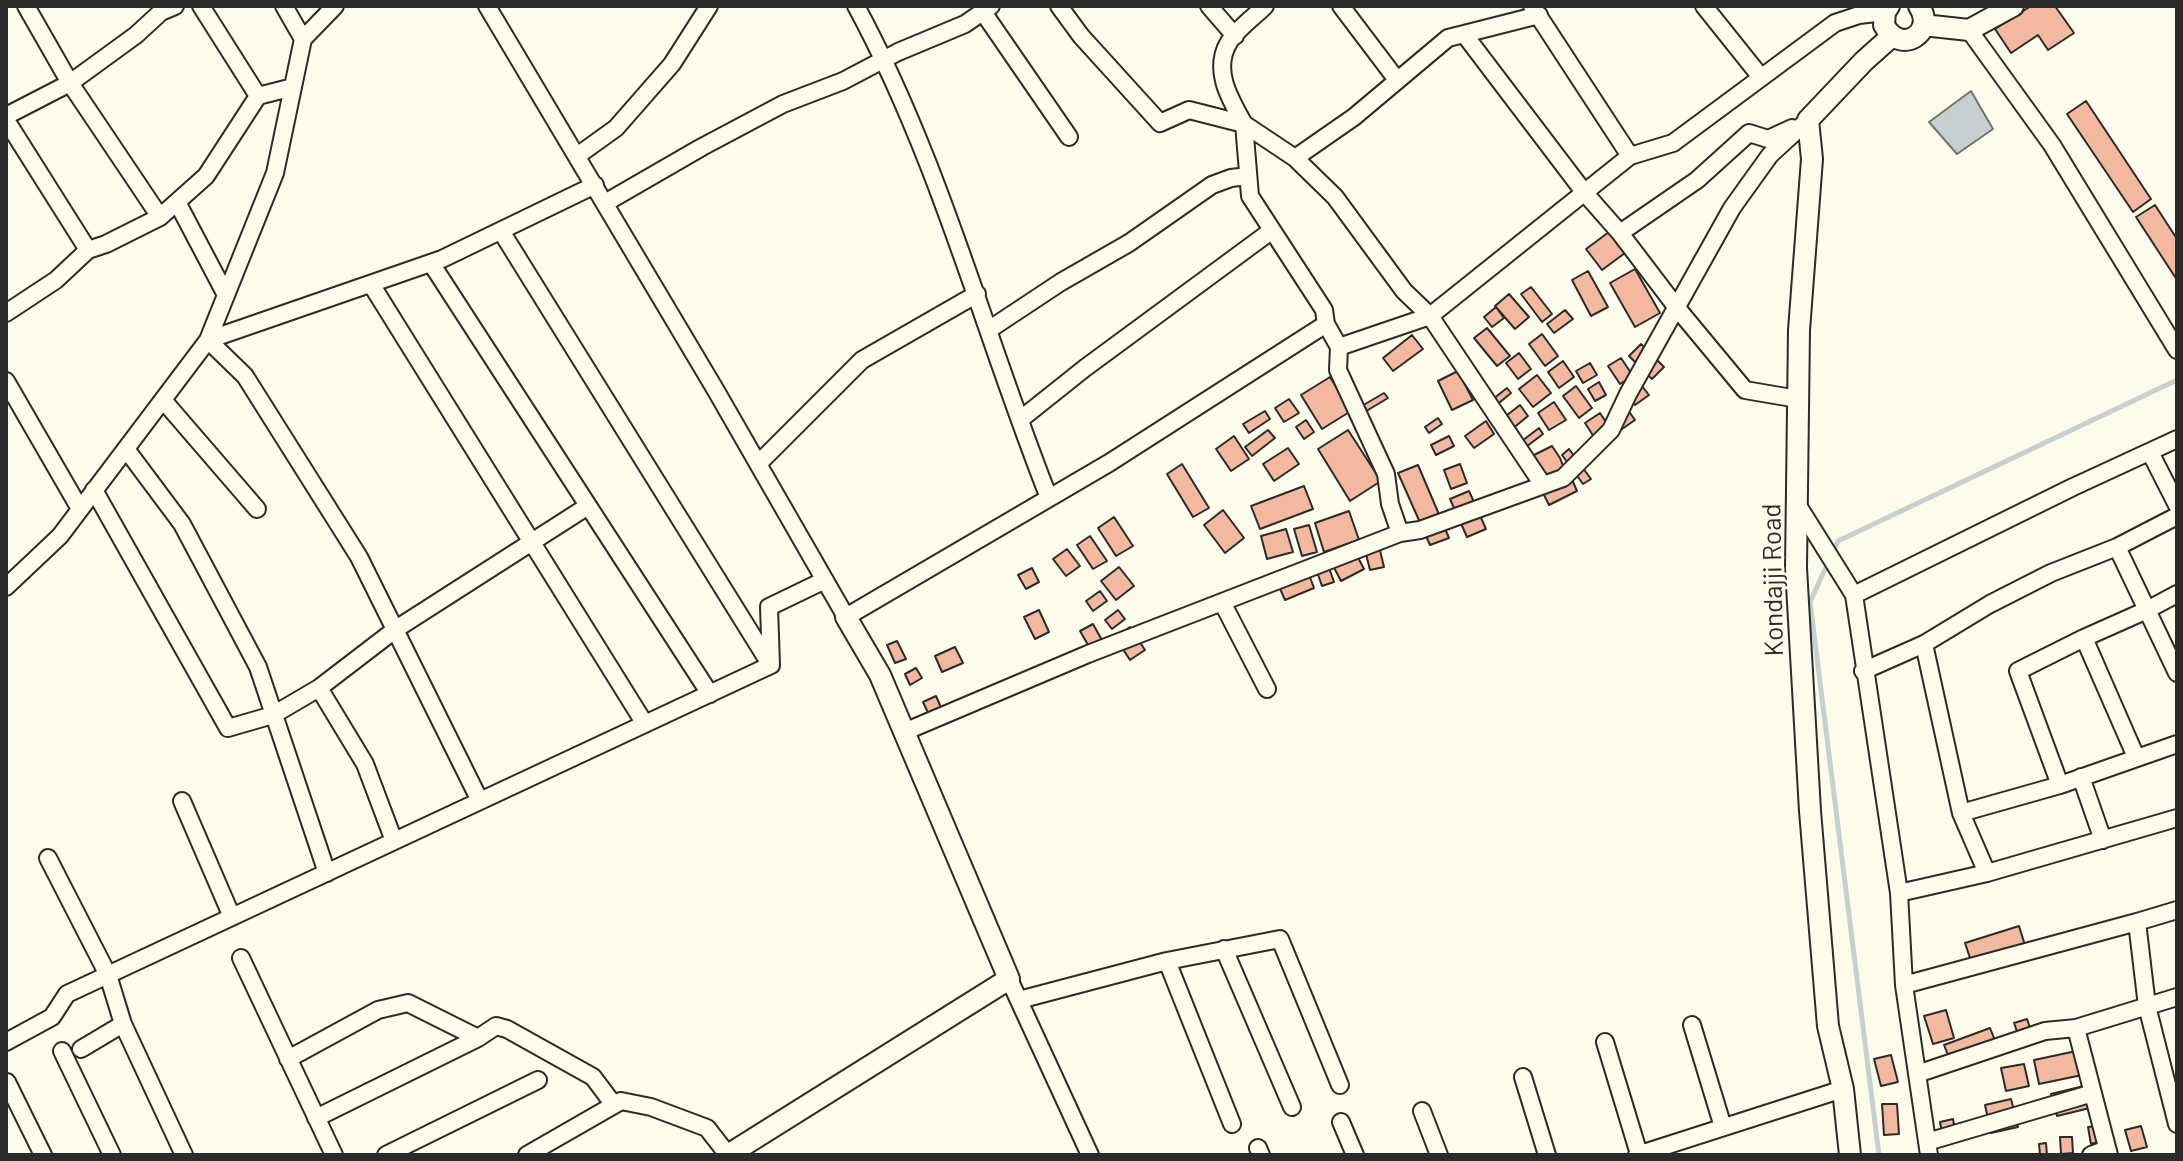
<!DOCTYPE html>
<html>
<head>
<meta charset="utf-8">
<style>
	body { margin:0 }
	#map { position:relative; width:2183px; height:1161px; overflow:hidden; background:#fdfbea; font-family:Barlow,sans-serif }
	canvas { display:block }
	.frame { position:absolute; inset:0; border:8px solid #2b2b2b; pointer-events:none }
</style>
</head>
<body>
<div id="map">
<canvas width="2183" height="1161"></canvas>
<div class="frame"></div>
</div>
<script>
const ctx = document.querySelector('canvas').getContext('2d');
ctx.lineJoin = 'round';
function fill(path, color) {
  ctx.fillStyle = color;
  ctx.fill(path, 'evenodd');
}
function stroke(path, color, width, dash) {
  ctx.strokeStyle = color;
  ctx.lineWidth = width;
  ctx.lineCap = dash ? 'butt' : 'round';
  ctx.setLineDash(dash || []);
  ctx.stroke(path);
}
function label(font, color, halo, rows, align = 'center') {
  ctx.font = font + ' Barlow,sans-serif';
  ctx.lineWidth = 6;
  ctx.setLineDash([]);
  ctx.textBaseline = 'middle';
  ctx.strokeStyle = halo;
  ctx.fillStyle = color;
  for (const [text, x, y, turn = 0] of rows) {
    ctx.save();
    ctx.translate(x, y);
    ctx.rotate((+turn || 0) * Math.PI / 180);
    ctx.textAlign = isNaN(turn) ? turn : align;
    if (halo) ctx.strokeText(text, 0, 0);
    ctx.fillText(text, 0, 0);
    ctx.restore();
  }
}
const water = new Path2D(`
	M1971 91 1993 129 1957 154 1929 122Z`);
fill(water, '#c7d0d0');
stroke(water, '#74746e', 2);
stroke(new Path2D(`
	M1879 1155 1810 602 1838 541 2177 380`), '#c7d0d0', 5);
const building = new Path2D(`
	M2031 6H2055L2074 33 2048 50 2038 35 2011 53 1995 29Z
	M2086 101 2151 199 2133 212 2067 114Z
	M2155 205 2177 239V280L2136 217Z
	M1609 232 1625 253 1602 270 1586 249Z
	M1635 269 1660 313 1635 327 1610 283Z
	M1588 271 1608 307 1591 316 1572 280Z
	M1531 287 1552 314 1542 322 1521 294Z
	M1509 294 1529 317 1515 329 1495 306Z
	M1496 307 1504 318 1492 327 1484 317Z
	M1565 310 1573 319 1554 333 1547 324Z
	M1487 328 1510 356 1497 366 1474 338Z
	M1542 334 1558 356 1545 366 1529 344Z
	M1412 335 1423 349 1393 371 1383 358Z
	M1641 344 1664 367 1652 379 1629 356Z
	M1519 353 1531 369 1518 379 1506 363Z
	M1621 358 1633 376 1620 384 1608 366Z
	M1563 361 1574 377 1559 388 1548 372Z
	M1590 363 1597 375 1583 383 1576 371Z
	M1458 371 1473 400 1452 410 1438 381Z
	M1537 375 1551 393 1533 407 1519 389Z
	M1330 377 1351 411 1322 429 1301 395Z
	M1638 381 1649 395 1635 405 1625 392Z
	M1599 382 1606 395 1595 401 1588 389Z
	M1576 386 1592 408 1579 418 1563 396Z
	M1507 388 1511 393 1493 408 1488 403Z
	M1384 393 1388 398 1363 413 1360 407Z
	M1289 399 1299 413 1284 422 1275 408Z
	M1554 402 1566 420 1549 430 1538 413Z
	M1623 403 1635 420 1622 429 1610 412Z
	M1520 405 1528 416 1511 430 1502 419Z
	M1265 411 1270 419 1249 433 1243 424Z
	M1600 413 1611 430 1596 440 1585 423Z
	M1438 418 1442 424 1429 433 1425 427Z
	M1306 420 1314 432 1304 439 1296 427Z
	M1486 421 1494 434 1474 448 1465 436Z
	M1539 428 1543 434 1522 450 1518 444Z
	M1268 430 1275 438 1252 456 1245 447Z
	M1348 430 1381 481 1350 501 1318 449Z
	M1234 436 1249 459 1231 471 1216 449Z
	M1449 436 1454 446 1436 455 1431 445Z
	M1552 446 1560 458 1566 474 1541 485 1528 458Z
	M1288 448 1299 464 1274 481 1263 464Z
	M1569 449 1591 479 1583 484 1562 455Z
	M1182 464 1209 508 1193 517 1167 474Z
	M1460 464 1467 483 1451 489 1444 470Z
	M1418 465 1449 538 1430 545 1398 473Z
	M1570 475 1577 491 1549 505 1541 489Z
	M1304 486 1313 509 1260 529 1251 506Z
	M1469 491 1486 529 1467 537 1450 499Z
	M1223 510 1244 538 1225 553 1204 525Z
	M1349 511 1359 540 1324 552 1315 523Z
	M1114 517 1133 546 1116 556 1098 528Z
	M1309 525 1317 552 1302 556 1294 529Z
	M1286 529 1293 552 1267 559 1261 536Z
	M1090 536 1107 561 1093 569 1077 545Z
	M1378 542 1384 567 1370 570 1364 546Z
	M1352 546 1364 569 1341 581 1329 558Z
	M1067 549 1080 566 1066 576 1053 559Z
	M1328 565 1334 582 1322 586 1316 569Z
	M1119 567 1134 586 1116 600 1101 581Z
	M1032 568 1039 582 1026 589 1018 575Z
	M1308 572 1314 588 1285 600 1278 584Z
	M1100 591 1107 601 1093 611 1086 601Z
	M1039 610 1049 632 1035 639 1024 617Z
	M1118 610 1125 619 1112 629 1105 620Z
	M1093 624 1103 642 1091 650 1080 631Z
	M1130 627 1145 650 1130 660 1115 637Z
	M897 641 906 659 895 663 887 645Z
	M955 647 963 663 942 672 935 656Z
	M916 668 922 678 910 685 905 674Z
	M936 696 943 712 930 717 923 702Z
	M2019 926 2028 955 1975 973 1965 943Z
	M1946 1010 1954 1038 1933 1044 1924 1016Z
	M2027 1019 2033 1036 2020 1040 2014 1023Z
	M1990 1028 1996 1043 1950 1060 1944 1045Z
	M2081 1050 2087 1074 2039 1084 2034 1060Z
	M1891 1055 1898 1082 1881 1086 1874 1059Z
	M2024 1064 2029 1086 2006 1091 2001 1068Z
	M2088 1085 2094 1107 2057 1116 2051 1094Z
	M2011 1099 2018 1127 1991 1133 1985 1105Z
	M1882 1104H1897L1899 1134 1884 1135Z
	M1953 1119 1957 1141 1944 1143 1940 1122Z
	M2096 1126 2098 1142 2091 1144 2088 1127Z
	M2141 1126 2147 1147 2131 1151 2125 1130Z
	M2060 1137H2072L2073 1153 2061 1154Z
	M2046 1143 2047 1155H2040L2039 1144Z`);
fill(building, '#f2b8a0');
stroke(building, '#2b2b2b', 2);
const minor = new Path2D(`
	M26 6 70 83 136 35 161 12 175 6
	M201 6 258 96 293 87
	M284 6 303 39
	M487 6 715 389 846 617 1109 463 1326 324
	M856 6C940 161 984 334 1049 498
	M1059 6 1081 36 1160 123 1189 110 1244 124
	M1209 6 1235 36
	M1341 6 1397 80
	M1532 6 1630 156
	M1704 6 1760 76
	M983 12 1069 137
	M1969 30 2052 145 2177 350
	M1464 34 1539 15
	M6 116 70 83 160 217 206 176 258 96
	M6 120 88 250
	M1244 124C1230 99 1212 70 1229 42 1237 29 1254 17 1265 6
	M577 156 616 128 672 64 709 6
	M1295 158 1354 117 1448 38 1464 34 1584 192 1620 233 1697 180 1749 133 1768 139 1792 128
	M177 202 226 295
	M605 203 702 147 783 104 843 81 898 52 965 24 991 6
	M501 231 770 664
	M1620 233 1677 308 1745 390 1798 399
	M431 263 710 694
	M371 284 645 724
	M6 313 56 280 88 250 106 244 160 217
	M990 329 1061 282 1129 243 1212 185 1231 178 1248 176
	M1339 347 1338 370 1386 474 1390 504 1400 533
	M6 381 80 509
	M163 400 257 509
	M1021 419 1085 368 1271 231
	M126 449 182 524 258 667 327 873
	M2150 452 2177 505
	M758 464 862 360 977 294
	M1543 485 1430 316 1404 291 1335 197 1295 158 1244 124 1250 196 1324 310 1326 324 1339 347 1430 316 1630 156 1673 143 1835 23 1859 15 1885 12
	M94 490 228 728 273 715 319 688 396 629 588 506
	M1797 504 1854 595
	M2117 547 2177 673
	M6 587 60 536 208 340 275 173 303 39 335 6
	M1222 602 1267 689
	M2084 638 2147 610 2177 594
	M1924 644 1961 813 2060 785
	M1863 671 1924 644 1990 604 2051 573 2117 547 2177 516
	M319 688 365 764 394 841
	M904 732 1088 654 1400 533 1420 530 1563 478 1611 430 1628 394 1732 208 1770 155 1808 120
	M2136 757 2084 638 2018 671 2060 785 2177 744
	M2081 777 2103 840
	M182 801 232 917
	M480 801 359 557 245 376 208 340 442 259 595 185
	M1961 813 1987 873
	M48 858 108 975 123 1024 81 1049
	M1899 893 1987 873 2177 818
	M2177 910 2137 922 2147 1006 2177 1124
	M1224 949 1292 1107
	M241 958 334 1155
	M1167 961 1232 1124
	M1009 979 1090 1155
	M1904 985 2137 922
	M1019 1000 1167 961 1280 939 1340 1085
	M123 1024 184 1155
	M1692 1025 1723 1127
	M6 1042 52 1017 67 994 771 665 769 607 825 580
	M1605 1042 1639 1154
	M62 1051 112 1155
	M288 1059 378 1010 408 1003 478 1038 496 1026 507 1029 593 1077 614 1105
	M1917 1074 2045 1031 2076 1028
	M1523 1077 1547 1155
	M7 1082 43 1155
	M1422 1111 1439 1155
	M316 1118 478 1038
	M1341 1122 1355 1155
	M1927 1142 2093 1093
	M1258 1148 1261 1155
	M386 1155 538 1080
	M527 1155 621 1101 651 1107 707 1128 728 1155
	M1637 1155 1843 1089
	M1929 1155 1904 985 1899 893 1854 595 2073 487 2177 439
	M2091 1155 2107 1149
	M2109 1155 2076 1028 2177 997`);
const tertiary = new Path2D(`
	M1889 6 1885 12 1884 25C1900 56 1937 33 1919 6
	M1923 25 1969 30 2013 6
	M728 1155 1009 979 880 675 846 617
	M1850 1155 1843 1089 1828 1026 1810 811 1796 568 1799 330 1812 159 1808 120 1864 61 1892 36`);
stroke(minor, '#2b2b2b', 20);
stroke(tertiary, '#2b2b2b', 24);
stroke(minor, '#fdfbea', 16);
stroke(tertiary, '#fdfbea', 20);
label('26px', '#2b2b2b', '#fdfbea', [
	["Kondajji Road",1773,580,-91]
]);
</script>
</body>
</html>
